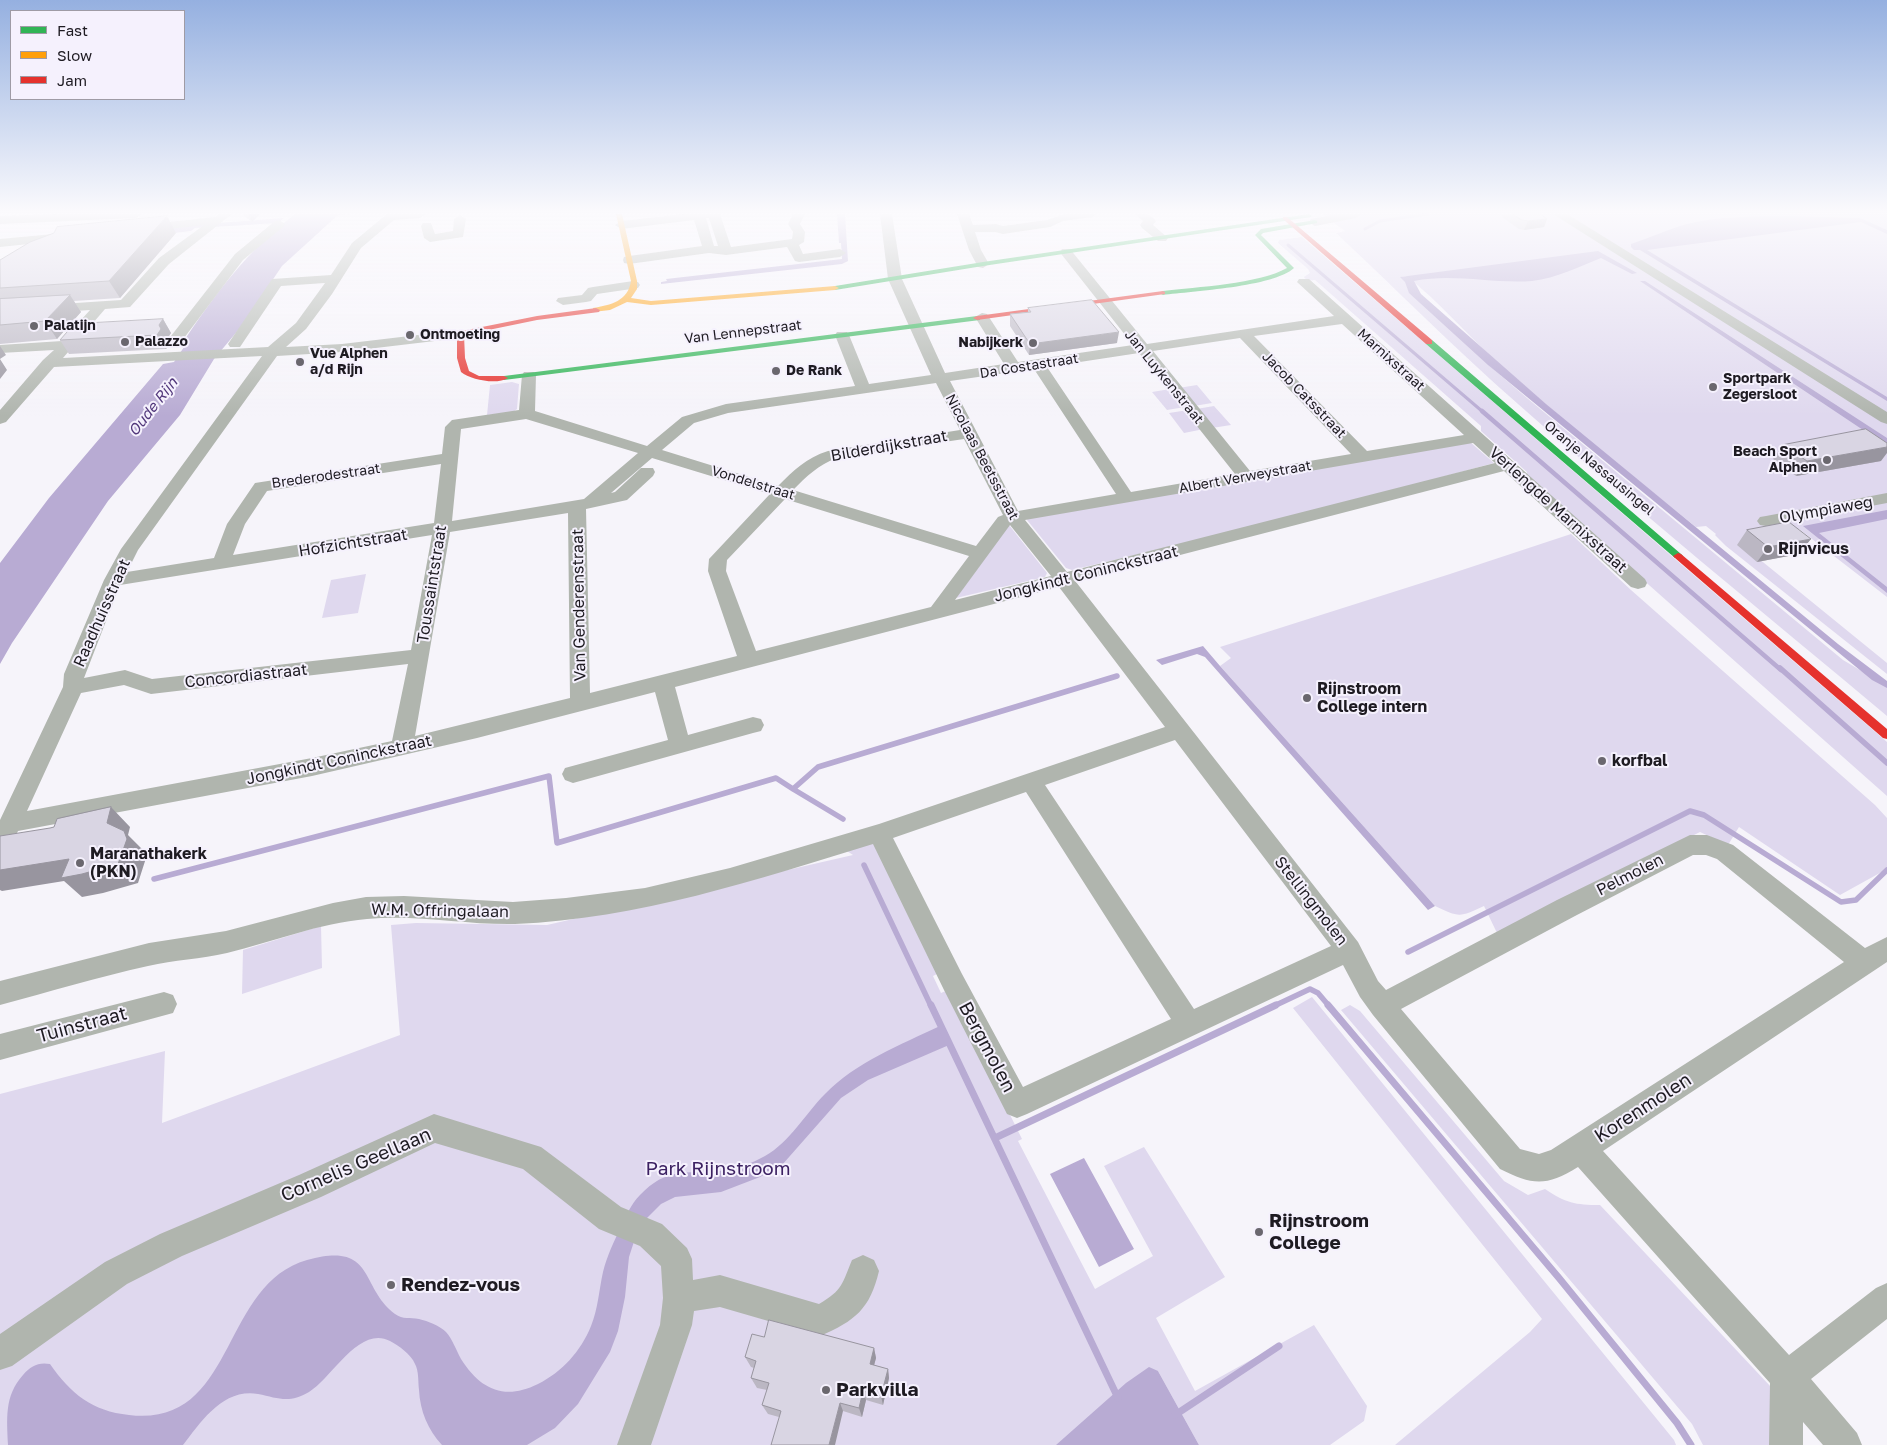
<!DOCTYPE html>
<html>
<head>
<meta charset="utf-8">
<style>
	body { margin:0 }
	#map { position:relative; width:1887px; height:1445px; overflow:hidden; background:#f6f4fa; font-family:"Golos Text",sans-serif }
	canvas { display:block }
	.legend { position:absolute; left:10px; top:10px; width:175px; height:90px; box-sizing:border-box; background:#f5f1fd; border:1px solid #9f9ba5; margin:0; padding:6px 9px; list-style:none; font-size:15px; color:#1e1b22 }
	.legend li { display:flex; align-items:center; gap:10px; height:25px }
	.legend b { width:25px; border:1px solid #9f9ba5 }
</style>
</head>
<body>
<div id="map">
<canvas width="1887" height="1445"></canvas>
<ul class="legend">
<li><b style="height:6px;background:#30b455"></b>Fast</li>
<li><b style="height:6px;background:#ff9f0a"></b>Slow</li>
<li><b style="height:6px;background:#e5322d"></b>Jam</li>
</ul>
</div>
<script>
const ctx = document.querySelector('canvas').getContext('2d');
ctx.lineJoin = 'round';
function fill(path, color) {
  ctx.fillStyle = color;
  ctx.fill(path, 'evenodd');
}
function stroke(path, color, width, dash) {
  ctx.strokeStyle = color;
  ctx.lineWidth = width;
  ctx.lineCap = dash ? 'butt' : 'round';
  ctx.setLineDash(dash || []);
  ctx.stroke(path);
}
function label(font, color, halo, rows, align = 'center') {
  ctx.font = font + ' "Golos Text",sans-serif';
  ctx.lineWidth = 4;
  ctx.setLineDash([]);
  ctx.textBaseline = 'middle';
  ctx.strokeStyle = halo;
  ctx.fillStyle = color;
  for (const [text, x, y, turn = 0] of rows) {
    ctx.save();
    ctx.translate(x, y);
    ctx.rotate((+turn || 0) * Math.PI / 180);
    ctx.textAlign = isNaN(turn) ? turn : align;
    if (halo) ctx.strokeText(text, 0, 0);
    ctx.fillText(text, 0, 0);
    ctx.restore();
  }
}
fill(new Path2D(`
	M1322 214H1887V597L1799 529 1773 533 1742 545 1887 663V674L1726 546 1715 535 1716 534 1706 526 1696 527C1630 474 1564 421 1500 365 1468 336 1440 302 1406 276L1401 277 1492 368 1527 398 1843 660 1887 686V716C1763 612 1638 511 1518 404 1455 349 1397 290 1336 233L1345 231Z
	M1302 237 1887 742V796L1526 476 1527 472 1481 431V426L1315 280 1307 281 1304 277 1310 273 1308 269 1278 243 1279 240Z
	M512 382 519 384 517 409 513 412 487 415 490 385Z
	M1197 385 1212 403 1194 406 1178 388Z
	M1170 389 1185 407 1167 410 1152 392Z
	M1214 406 1231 425 1212 428 1196 409Z
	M1188 410 1204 429 1184 433 1169 413Z
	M1470 442 1494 463 1298 516 1072 570 1066 568 1027 520 1028 518Z
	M1009 525 1047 573 1045 577 956 598Z
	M1571 534 1631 590 1875 805 1887 818V869L1840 895 1739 827 1728 845 1700 832 1497 933 1484 906C1459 918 1459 917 1435 906L1220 666 1231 658 1220 647 1450 574Z
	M366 574 358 613 322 618 331 580Z
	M873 842 939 973 933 976 941 993 948 990 1022 1139 1018 1141 1095 1289 1153 1256 1104 1166 1144 1147 1225 1277 1156 1318 1195 1391 1314 1325 1367 1406 1364 1421 1330 1445H1199L1158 1371 1111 1445H0V1094L165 1051 162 1123 400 1035 391 925 416 923 547 925 853 855 847 851Z
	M321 926 322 968 242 994 243 950Z
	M1312 997 1674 1440 1676 1445H1395L1530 1332 1542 1319 1293 1008Z
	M1350 1005 1360 1011 1504 1181 1528 1195 1545 1189C1566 1203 1575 1205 1600 1205L1771 1387 1778 1445H1703L1692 1424 1341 1010Z`), '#dfd8ee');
fill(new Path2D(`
	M295 214H352L338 215 282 266 240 328 214 359 180 415 108 501 12 643 0 664V563L49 498 163 364 174 362 186 344H182C214 295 249 249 295 214Z
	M837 214H845L848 261 842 264 661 284V282L667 281 666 279 842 259 841 243H839Z
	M1784 216 1860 218 1887 230V234L1861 222 1647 250 1887 397V401L1640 250H1634L1631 247V244C1650 238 1668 229 1687 224 1718 216 1752 217 1784 216Z
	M284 218 278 223 195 228 191 231 126 239 40 244 206 224Z
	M1598 251 1637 273 1632 274 1601 258C1578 267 1557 278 1532 281 1493 284 1453 273 1414 281L1421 294 1546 404 1838 644 1887 681V688L1872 680 1488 365 1409 293 1405 282 1400 277Z
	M1640 281H1645L1887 438V446Z
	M1887 510V519L1819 533 1887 587V593L1803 526Z
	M1203 646 1220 666 1435 906 1428 910 1205 657 1197 654 1162 665 1156 660Z
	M940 1026 949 1045 868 1080 841 1098 782 1165 760 1177 721 1192 675 1197 661 1204 639 1226 629 1257 625 1297 618 1331 610 1352 578 1404 555 1428 527 1445H442C428 1430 420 1411 419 1390 418 1382 419 1371 415 1364 411 1354 399 1346 390 1341 359 1325 332 1378 309 1392 289 1404 278 1398 258 1394 223 1388 201 1422 183 1445H8C7 1419 4 1396 23 1375 31 1366 38 1362 50 1364 71 1394 92 1411 129 1415 237 1428 219 1285 307 1260 376 1241 359 1287 395 1314 403 1320 410 1317 419 1319 428 1321 440 1326 446 1332 453 1340 456 1350 461 1359 480 1389 504 1401 538 1384 562 1372 581 1351 591 1326 598 1309 599 1290 603 1272 607 1256 614 1241 621 1227 626 1216 631 1204 640 1195 667 1167 685 1174 719 1171 735 1169 751 1164 765 1156 790 1142 805 1114 825 1094 856 1062 900 1045 940 1026Z
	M1084 1158 1134 1249 1099 1267 1050 1174Z
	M1149 1367 1158 1371 1199 1445H1056L1126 1383Z`), '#b8abd3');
stroke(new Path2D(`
	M1365 229 1380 221 1428 214
	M1288 245 1483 412`), '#b8abd3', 3);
stroke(new Path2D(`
	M1482 411 1781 670`), '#b8abd3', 4.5);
stroke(new Path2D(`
	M1780 668 1887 763
	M793 789 843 819
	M864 865 931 1006
	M154 879 549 776 557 843 776 778 793 789 818 767 1117 676
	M1408 952 1690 811 1704 815 1841 902 1856 900 1887 870
	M1274 1006 1310 989 1318 993 1329 1006`), '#b8abd3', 5.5);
stroke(new Path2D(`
	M931 1005 1118 1398
	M1328 1005 1559 1278 1677 1423 1691 1445
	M995 1138 1276 1005
	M1175 1415 1279 1346`), '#b8abd3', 7);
fill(new Path2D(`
	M58 214H142L136 218 0 224V216Z
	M219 214H232L169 264 130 307 105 309 63 358 268 347 296 323 325 283 281 286 240 347H230L228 344 272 279 331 275 352 243 387 214H426L420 218 394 220 361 248 332 294 306 329 286 347 342 344 460 330 465 331 467 334 465 337 460 338 342 352 277 356 138 550 127 572 214 558 227 524 255 483 442 454 445 427 452 420 519 410 522 375 524 372H534L536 375 535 411 647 446 682 417 726 404 855 386 835 335 837 332H847L849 335 869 384 931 375 888 279 880 214H892L902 279 945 373 1004 364 975 317 982 313 987 314 1018 362 1133 345 1062 255 1060 252 1062 249H1070L1147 344 1334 316 1297 282 1299 279H1309L1645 579 1647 583 1645 587 1638 589 1631 587 1504 471 1076 582 1358 942 1378 981 1386 990 1557 900 1690 835H1707L1733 845 1865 948 1887 937V962L1603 1151 1789 1355 1876 1288 1887 1283V1319L1811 1379 1857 1433 1862 1445H1823L1803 1422V1445H1769L1770 1383 1578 1167C1546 1187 1532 1185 1500 1169L1373 1015 1360 997 1343 965 1027 1114 1017 1118 1007 1114 944 990 873 844C756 880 638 919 515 924 465 925 416 914 367 919 319 923 273 942 227 953 201 959 174 960 148 966 98 977 49 992 0 1005V981L149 943 226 931 333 903 366 897 404 896 513 902 566 898 645 888 730 868 879 824 1165 727 1059 587 675 687 688 735 753 717 761 719 764 725 761 731 753 733 573 783 565 780 562 774 565 768 668 740 655 692 477 738 312 776 18 831 8 852 0 855V820L63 687 64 674 104 580 121 549 262 356 54 367 6 422 0 424V410L43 360 54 350 0 353V345L62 341 90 310 0 316V308L121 300 159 258 204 225 144 232 140 231 138 228 140 225 215 217ZM1342 324 1464 435 1367 451 1254 336ZM1240 338 1351 454 1250 471 1153 351ZM1139 353 1235 474 1131 492 1047 367ZM1034 369 1116 494 1018 511 950 381ZM936 383 960 430 828 451C806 458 794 470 778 486L662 450 694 423 728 413ZM526 419 638 453 584 499 452 521 461 429ZM964 439 1003 515 998 517 976 546 793 490C807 476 818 465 837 458ZM1473 443 1495 463 1067 572 1025 520ZM652 458 770 494 709 559 708 571 737 656 590 693 586 509 627 500 653 476 655 472 653 468H641L615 492 611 493ZM441 464 434 523 233 555 245 524 267 491ZM785 499 969 556 931 607 756 651 726 571 727 560ZM568 513 570 698 415 736 450 532ZM1010 525 1051 576 955 600ZM432 535 411 650 152 679 125 670 84 678 120 585ZM408 664 392 741 312 758 27 811 81 693 124 685 151 694ZM1175 740 1331 946 1194 1009 1045 785ZM1026 792 1171 1019 1023 1087 962 974 893 838ZM1693 855H1706L1717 859 1844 962 1551 1150 1539 1154 1520 1149 1401 1009 1575 916Z
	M684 214H720L731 247 792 239 793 232 788 224 793 214H805L800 224 805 232 804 242 799 245 803 254 840 249 846 253 840 257 799 262 795 261 787 247 726 255 709 253 629 264 624 263 623 260 624 257 629 256 702 246 694 220 621 229 615 225 621 221ZM706 218H709L718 246H714Z
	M957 214H969L973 225 996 224 1003 226 1047 220 1064 214H1095L1093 217 1063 221 1050 227 1003 234 995 232H975L981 250 989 264 983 268 978 267 969 250Z
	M1135 214C1144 214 1150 213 1156 221L1153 225 1168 238 1166 241H1158L1142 228 1140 225 1143 221Z
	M1338 214H1362L1356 218 1315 226 1309 222 1311 219Z
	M1553 214H1567L1887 412V424L1881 422Z
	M460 215 466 219 463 237 430 242 424 238 421 226 423 223H431L435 234 453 231 454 219Z
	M279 220 285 224 283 227 243 260 181 342H171L169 339 171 336 235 254 275 221Z
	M64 233 68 234 70 237 68 240 0 247V239Z
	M633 281 638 282 640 285 638 288 597 294 591 301 586 302 563 305 556 301 558 298 582 295 588 288 593 287Z
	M1887 493V503L1766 526 1760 525 1757 521 1760 517 1766 516Z
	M164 992 173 995 177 1004 173 1013 0 1060V1034Z
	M434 1114 541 1147 621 1207 662 1224 687 1248 692 1259 693 1280 720 1275 819 1304C843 1290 842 1284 852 1260L863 1255 874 1260 879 1271C870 1309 855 1321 820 1336L720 1307 694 1311 692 1325 651 1445H617L660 1325 663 1298 661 1266 640 1246 599 1229 523 1169 435 1143 321 1197 182 1256 127 1284 12 1366 0 1370V1334L105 1262 160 1234 299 1175Z`), '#b0b5ae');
fill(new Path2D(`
	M1309 214 1312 216 1311 217 983 266 835 290 831 288 835 286 983 262Z
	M1315 220 1317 221V223L1263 233 1261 235 1294 268C1273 287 1193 291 1163 295L1159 293 1163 291C1196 287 1259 284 1287 268L1255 235 1261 229Z
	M977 316H980V320L504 380 500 378 504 376Z
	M1426 340H1432L1681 554 1683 556 1681 558H1675L1426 344Z`), '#30b455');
fill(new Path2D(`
	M616 214H622L637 281V289L631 298 651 301 835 286 839 288 835 290 651 305 627 302 610 310 593 312V308C611 305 628 301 631 281Z`), '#ff9f0a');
fill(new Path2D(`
	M1283 217H1287L1432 340V344H1426L1283 219Z
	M1163 291 1165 292V294L977 320 973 318 977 316Z
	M596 308 600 310 599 312 537 320 464 335 465 358 469 371 479 376H504L508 378C497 385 471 380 461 372L457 358V332L537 316Z
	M1678 553 1681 554 1887 729V739L1883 738 1675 558 1673 556Z`), '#e5322d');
fill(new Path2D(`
	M243 214H260L252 222 244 216Z
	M1503 214H1540L1547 219 1544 227 1524 230 1519 229 1502 217Z
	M176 233 120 298 74 301 81 312 57 339 0 344V260Z
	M1028 308 1117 343 1029 355 1010 326V314L1028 312Z
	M163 319 171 333 167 339 170 343 166 349 69 354 60 340Z
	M1783 445 1881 461 1796 476 1773 459Z
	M1747 530 1799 554 1757 562 1737 545Z
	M764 1337 874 1348 876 1358 874 1365 888 1369 889 1378 883 1405 866 1400 862 1417 843 1411 779 1417 768 1414 762 1405 767 1390 757 1388 751 1378 754 1368 751 1367 745 1357Z`), '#bbb7c3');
fill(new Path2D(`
	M248 214H260L252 222Z
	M167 216 176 233 120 298 109 281Z
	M1547 219 1544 227 1524 230 1528 221Z
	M70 295 81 312 57 339 45 321Z
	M163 319 171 333 167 339 170 343 166 349 157 335 159 325Z
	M1119 332 1117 343 1029 355 1030 344Z
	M0 346 6 355 0 359 7 370 0 379Z
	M1887 447V453L1881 461 1796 476 1807 461Z
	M1811 539 1799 554 1757 562 1768 547Z
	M111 807 130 827 128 835 143 850 146 858 138 883 103 893 82 897 64 881 2 891 0 890V870Z
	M874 1348 876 1358 872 1373 870 1364Z
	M888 1369 889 1378 883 1405 881 1396Z
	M863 1391 866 1400 862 1417 859 1408Z
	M840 1403 843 1411 835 1445H829Z`), '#98959f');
const building = new Path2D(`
	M1513 214H1540L1547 219 1528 221 1522 220Z
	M167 216 109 281 0 288V260L30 242 54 233 57 227Z
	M70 295 45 321 0 325V299Z
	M1092 300 1119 332 1030 344 1010 314 1031 312 1028 308Z
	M163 319 159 325 161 329 157 335 60 340 74 324Z
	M1866 429 1887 443V447L1807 461 1783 445Z
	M1789 522 1811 539 1768 547 1747 530Z
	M111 807 107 823 124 831 127 839 118 864 82 874 61 878 69 859 0 870V836L50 828 54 827 57 819Z
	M769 1320 874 1348 870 1364 888 1369 881 1396 863 1391 859 1408 840 1403 829 1445H771L781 1411 762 1405 769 1383 751 1378 756 1361 745 1357 752 1334 764 1337Z`);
fill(building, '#d9d5e3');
stroke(building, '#98959f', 1);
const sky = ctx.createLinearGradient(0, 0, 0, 416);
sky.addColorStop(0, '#95b0e0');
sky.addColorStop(0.51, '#fbfafd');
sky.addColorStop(1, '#fbfafd00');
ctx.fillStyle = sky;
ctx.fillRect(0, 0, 1887, 416);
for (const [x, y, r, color] of [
	[34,326,5,"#6a676e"],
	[410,335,5,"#6a676e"],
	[125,342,5,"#6a676e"],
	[1033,343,5,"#6a676e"],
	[300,362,5,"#6a676e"],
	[776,371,5,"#6a676e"],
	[1713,387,5,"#6a676e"],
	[1827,460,5,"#6a676e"],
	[1768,549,5,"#6a676e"],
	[1307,698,5,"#6a676e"],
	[1602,761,5,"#6a676e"],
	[80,863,5,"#6a676e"],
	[1259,1232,5,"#6a676e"],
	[391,1285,5,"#6a676e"],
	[826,1390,5,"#6a676e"]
]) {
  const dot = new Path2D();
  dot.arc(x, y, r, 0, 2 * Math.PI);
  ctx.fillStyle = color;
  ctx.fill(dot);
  stroke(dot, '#f5f1fd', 2);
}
label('bold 14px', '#1e1b22', '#f5f1fd', [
	["Palatijn",44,326],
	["Ontmoeting",420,335],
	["Palazzo",135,342],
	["Nabijkerk",1023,343,"right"],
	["Vue Alphen",310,354],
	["a/d Rijn",310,370],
	["De Rank",786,371],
	["Sportpark",1723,379],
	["Zegersloot",1723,395],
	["Beach Sport",1817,452,"right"],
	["Alphen",1817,468,"right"]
], 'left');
label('14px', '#1e1b22', '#f5f1fd', [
	["Van Lennepstraat",743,332,-7],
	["Marnixstraat",1391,360,42],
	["Da Costastraat",1029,366,-9],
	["Jan Luykenstraat",1164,377,51],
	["Jacob Catsstraat",1304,395,46],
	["Nicolaas Beetsstraat",982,457,62],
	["Oranje Nassausingel",1599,468,40],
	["Brederodestraat",326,476,-8],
	["Albert Verweystraat",1245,477,-10],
	["Vondelstraat",753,483,17]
]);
label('italic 15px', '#52387b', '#f5f1fd', [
	["Oude Rijn",153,407,-52]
]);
label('16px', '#1e1b22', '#f5f1fd', [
	["Bilderdijkstraat",889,446,-10],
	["Verlengde Marnixstraat",1558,510,42],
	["Olympiaweg",1826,510,-10],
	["Hofzichtstraat",353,543,-9],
	["Jongkindt Coninckstraat",1086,574,-14],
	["Toussaintstraat",432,584,-81],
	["Van Genderenstraat",579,605,-91],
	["Raadhuisstraat",102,613,-66],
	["Concordiastraat",246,676,-6],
	["Jongkindt Coninckstraat",339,760,-12],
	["Pelmolen",1630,875,-27],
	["Stellingmolen",1311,901,52],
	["W.M. Offringalaan",440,911,1]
]);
label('bold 16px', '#1e1b22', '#f5f1fd', [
	["Rijnvicus",1778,549],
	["Rijnstroom",1317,689],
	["College intern",1317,707],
	["korfbal",1612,761],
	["Maranathakerk",90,854],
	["(PKN)",90,872]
], 'left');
label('19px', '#1e1b22', '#f5f1fd', [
	["Tuinstraat",82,1025,-15],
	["Bergmolen",987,1047,62],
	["Korenmolen",1643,1108,-33],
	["Cornelis Geellaan",356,1165,-23]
]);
label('19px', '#3c2162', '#f5f1fd', [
	["Park Rijnstroom",718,1169]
]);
label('bold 19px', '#1e1b22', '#f5f1fd', [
	["Rijnstroom",1269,1221],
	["College",1269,1243],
	["Rendez-vous",401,1285],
	["Parkvilla",836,1390]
], 'left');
</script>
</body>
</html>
